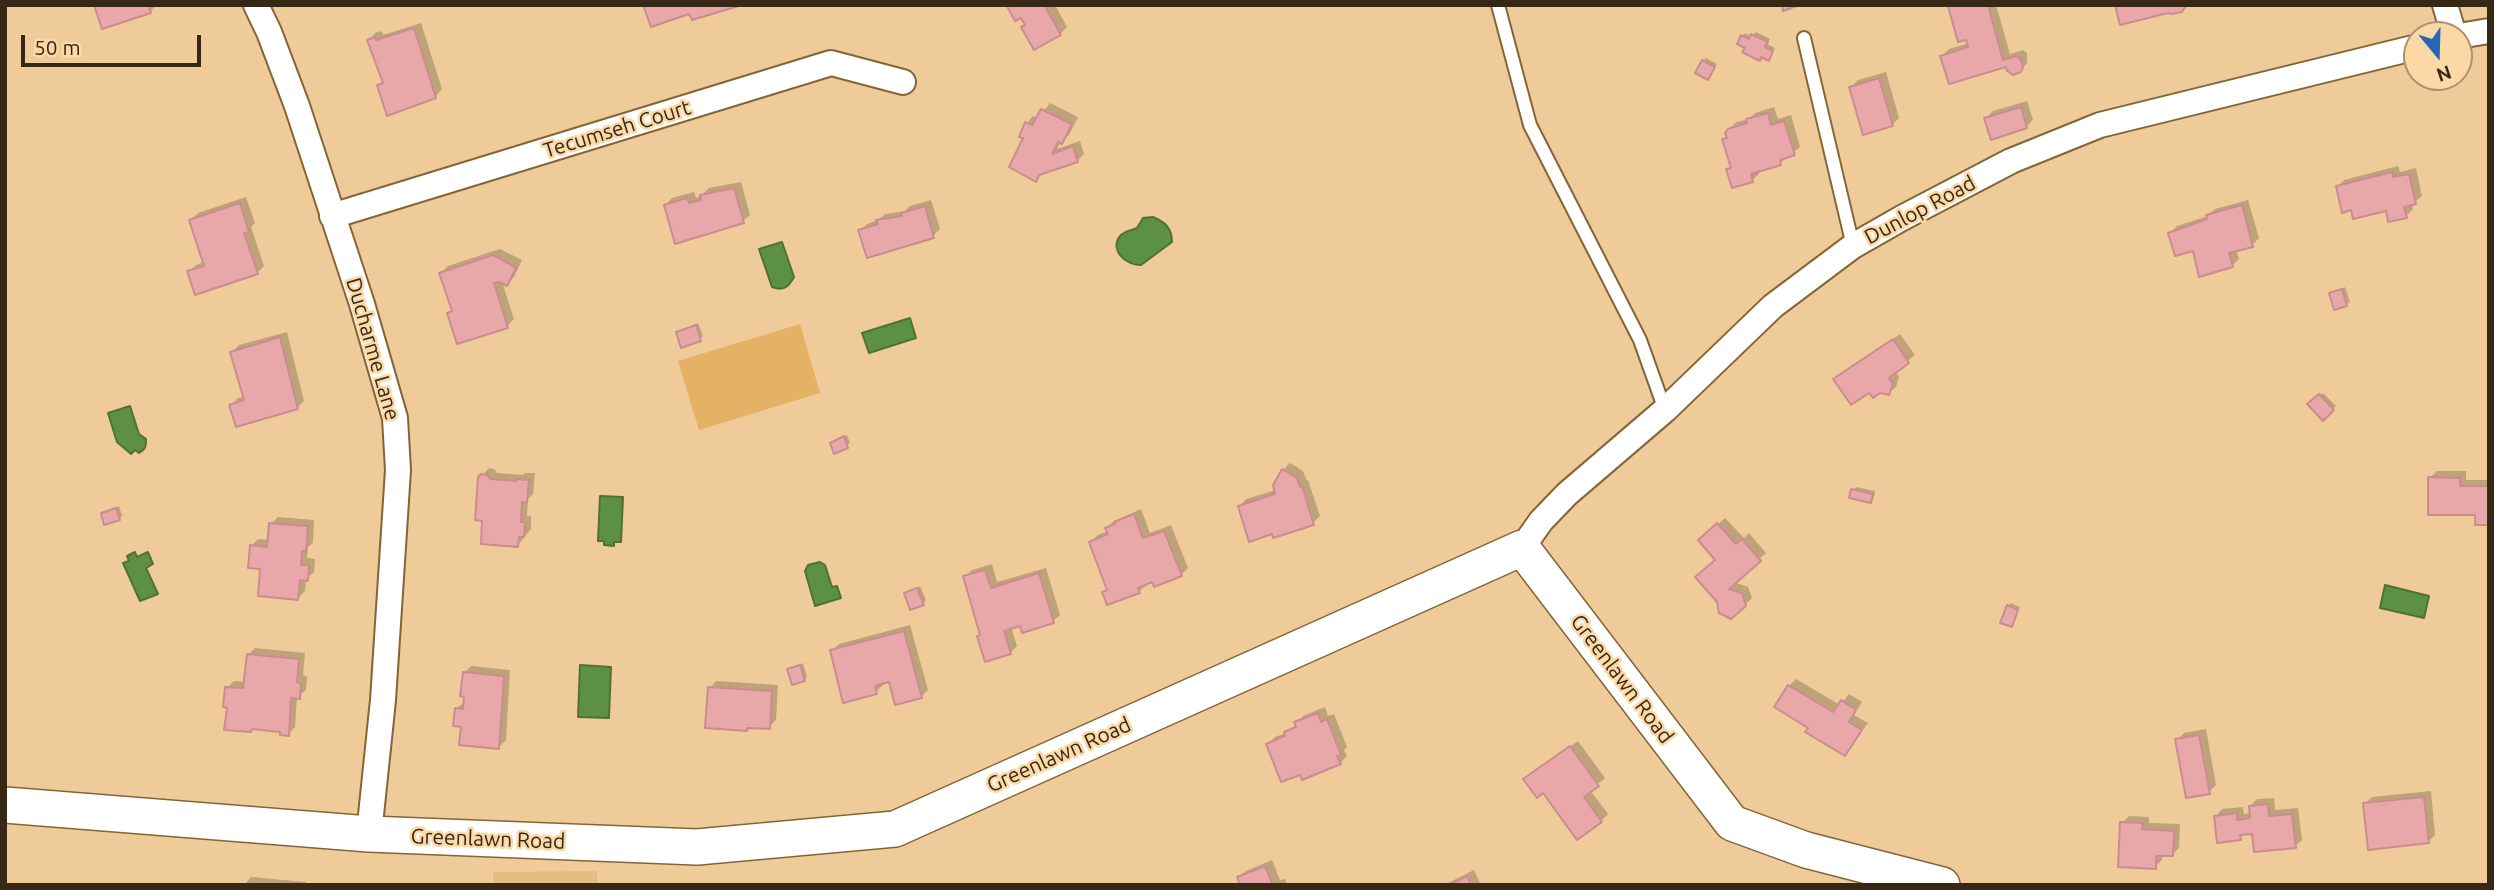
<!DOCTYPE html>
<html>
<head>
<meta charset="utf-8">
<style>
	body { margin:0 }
	#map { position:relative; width:2494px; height:890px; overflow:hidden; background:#eecb99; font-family:Ubuntu,sans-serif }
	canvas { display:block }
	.frame { position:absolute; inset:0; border:7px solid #362814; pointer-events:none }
	.north { position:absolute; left:2403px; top:21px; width:70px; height:70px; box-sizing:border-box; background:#fbd8a6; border:2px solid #ac926c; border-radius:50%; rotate:161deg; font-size:19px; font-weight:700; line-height:28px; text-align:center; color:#362814 }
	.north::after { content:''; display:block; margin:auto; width:24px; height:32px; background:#2666b7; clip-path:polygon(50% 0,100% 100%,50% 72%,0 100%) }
	.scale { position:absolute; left:21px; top:35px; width:180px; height:32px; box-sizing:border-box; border:4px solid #362814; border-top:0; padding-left:9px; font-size:21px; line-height:24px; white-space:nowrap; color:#362814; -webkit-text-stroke:5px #fbd8a6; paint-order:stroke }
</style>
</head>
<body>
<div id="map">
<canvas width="2494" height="890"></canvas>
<div class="frame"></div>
<div class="north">N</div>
<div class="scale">50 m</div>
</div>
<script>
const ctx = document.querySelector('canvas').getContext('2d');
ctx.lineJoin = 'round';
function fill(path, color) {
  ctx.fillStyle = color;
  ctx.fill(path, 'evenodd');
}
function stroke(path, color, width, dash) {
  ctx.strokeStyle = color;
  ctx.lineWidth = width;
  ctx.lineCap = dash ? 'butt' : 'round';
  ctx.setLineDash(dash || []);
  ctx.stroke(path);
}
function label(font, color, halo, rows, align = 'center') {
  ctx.font = font + ' Ubuntu,sans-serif';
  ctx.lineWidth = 5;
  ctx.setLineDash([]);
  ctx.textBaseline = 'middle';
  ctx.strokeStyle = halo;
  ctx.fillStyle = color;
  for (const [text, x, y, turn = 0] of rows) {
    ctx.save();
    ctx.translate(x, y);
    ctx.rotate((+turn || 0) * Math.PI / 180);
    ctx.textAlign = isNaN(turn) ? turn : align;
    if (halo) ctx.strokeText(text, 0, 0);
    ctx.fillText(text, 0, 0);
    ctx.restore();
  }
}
fill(new Path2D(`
	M597 871V885H493V872Z`), '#e4bd84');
fill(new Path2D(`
	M800 324 820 393 699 430 678 361Z`), '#e5b265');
const water = new Path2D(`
	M1153 217C1165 222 1172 228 1172 242L1141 265C1126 266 1108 249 1121 235 1125 231 1132 230 1137 228L1143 218Z
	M782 242 794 277C788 288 783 291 772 287L759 249Z
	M910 318 916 338 869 353 862 333Z
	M130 406 139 434 146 439C146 446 146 449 139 453L135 450 131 454 117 442 108 413Z
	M600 496 623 497 621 542H614V546L604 545V541H598Z
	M135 552 137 557 148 552 153 564 146 568 158 594 140 601 123 563 129 561 127 556Z
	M820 562 825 565 832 587 837 586 841 598 815 606 805 571 808 565Z
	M2385 585 2429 596 2424 618 2380 608Z
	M580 665 611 667 609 718 578 717Z`);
fill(water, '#5c9042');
stroke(water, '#517134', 2);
fill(new Path2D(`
	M96 5H156L150 12Z
	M1010 5H1055L1067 27 1060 34 1027 24 1022 15Z
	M1951 5H1996L2010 54 2023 50 2027 53V63L2020 71 2007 65 1942 56 1949 49 1969 43Z
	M421 23 442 89 436 96 388 113 379 85 384 80 369 40 375 33 382 31 383 35Z
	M1756 32 1770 39 1767 44 1775 48 1768 59 1762 56 1760 59 1747 47 1743 36 1745 33 1752 36Z
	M1706 58 1717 64 1708 78 1703 61Z
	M1886 72 1899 118 1892 125 1851 87 1858 80Z
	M2027 101 2033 120 2026 127 1986 118 1993 111Z
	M1050 103 1078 117 1069 135 1061 141 1057 149 1080 141 1084 154 1077 161 1042 172 1035 180 1026 138 1021 136 1027 123 1033 116 1038 118Z
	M1774 107 1778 119 1791 115 1800 147 1780 163 1758 170 1759 174 1752 180 1728 170 1732 166 1724 140 1728 136 1729 130 1736 122 1749 119 1755 113Z
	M2398 166 2400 172 2416 168 2422 196 2412 204 2413 209 2406 216 2387 209 2353 208 2337 187 2344 180Z
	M741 182 750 215 743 221 666 205 672 198 694 192 696 198 701 196 709 188Z
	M246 197 255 223 251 227 264 266 257 273 189 272 196 265 205 262 191 220 198 213Z
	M931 200 940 229 933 236 860 231 867 224 879 220 885 214 905 211 910 206Z
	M2248 200 2259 238 2252 245 2236 250 2239 259 2232 266 2194 249 2170 233 2177 226 2208 216 2215 209Z
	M500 249 522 260 514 277 507 284 502 282 514 319 507 326 449 314 453 309 441 273 448 266Z
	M2345 287 2350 302 2347 304 2331 294Z
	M698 323 703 336 700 339 678 332Z
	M287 332 304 401 297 408 231 405 238 398 245 396 232 352 239 345Z
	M1900 334 1915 355 1895 371 1899 377 1896 387 1889 393 1842 373Z
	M2323 393 2336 406 2323 419 2310 404Z
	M847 435 850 443 835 451 832 443Z
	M1290 463 1303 471 1307 481 1308 480 1320 516 1313 523 1240 506 1246 499 1276 490 1283 470Z
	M489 468 494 469 497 473 523 475 525 473H535L533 494 528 499 527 516H531V529L518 545 484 519 480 478Z
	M2437 471H2466V480H2489V524L2430 478Z
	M1856 487 1875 491 1874 498 1871 501 1853 490Z
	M119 506 122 516 119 519 103 513Z
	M1141 509 1150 533 1171 525 1188 568 1181 575 1153 580 1139 591 1104 593 1108 589 1091 542 1098 535 1108 531 1107 528 1114 521Z
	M278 517 314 520 313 543 308 547 307 558 315 559 314 572 306 579 305 591 298 598 262 568 251 546 258 539 270 540 271 524Z
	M1725 518 1744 538 1749 533 1766 553 1734 582 1748 587 1752 598 1745 605 1719 601 1717 559 1707 534Z
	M992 564 997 582 1046 568 1060 615 1053 621 1011 627 1017 646 1010 653 965 577 972 570Z
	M920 586 926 600 923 603 906 593Z
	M2011 603 2020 607 2011 625 2008 606Z
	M910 625 928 690 921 697 891 680 882 682 883 685 876 692 832 651 839 644Z
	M255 648 305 653 303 675 307 677 306 690 297 697 295 727 288 734 229 706 227 688 234 681 246 682 248 655Z
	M803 663 807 677 804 680 789 670Z
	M471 666 510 670 506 740 499 747 463 725 456 708 465 702V672Z
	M1796 679 1840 705 1849 694 1862 702 1854 715 1868 723 1844 754 1810 727 1789 686Z
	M716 681 778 685 776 720 769 727 749 726 746 729 710 688Z
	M1325 707 1328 716 1334 714 1347 747 1344 750 1347 756 1340 763 1301 772 1268 744 1275 737 1286 733 1297 724 1303 716Z
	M2206 729 2216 785 2209 792 2177 740 2184 733Z
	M1578 741 1605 778 1590 790 1608 814 1601 821 1532 773Z
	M2431 791 2435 835 2428 842 2365 804 2372 797Z
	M2274 798 2275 810 2298 808 2302 840 2295 846 2253 832 2245 833 2240 838 2216 816 2222 809 2243 807 2244 814 2251 813 2250 806 2257 799Z
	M2129 816 2149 817V823L2180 824 2179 848 2172 855 2162 854V860L2155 867 2122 823Z
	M1272 860 1280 880 1285 879 1287 885H1242L1239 877 1246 871Z
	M1474 870 1481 885H1444Z
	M251 877 306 882V885H244Z`), '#0003');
const building = new Path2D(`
	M94 5H148L151 13 102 29Z
	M643 5H742L692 20 689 14 651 27Z
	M1051 5 1046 8 1061 35 1034 50 1021 27 1025 25 1021 18 1015 21 1007 6Z
	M1782 5H1799L1783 11Z
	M1988 5 2003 60 2016 56 2021 60 2023 67 2021 72 2013 75 2007 71 2006 67 1949 84 1940 56 1968 47 1966 40 1958 42 1948 6Z
	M2115 5H2186V6L2182 12 2171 14 2168 13 2120 25Z
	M414 28 436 98 387 116 377 85 383 83 367 40 375 37 376 40Z
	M1751 34 1768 42 1765 47 1773 51 1769 61 1761 57 1760 61 1742 52 1745 48 1737 44 1741 35 1749 39Z
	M1702 60 1715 67 1708 80 1695 73Z
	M1879 78 1893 126 1863 135 1849 87Z
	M2021 107 2027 128 1991 140 1984 118Z
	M1041 109 1072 124 1062 144 1058 142 1052 154 1073 146 1078 162 1039 175 1036 182 1009 167 1023 138 1019 137 1025 122 1032 125Z
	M1768 113 1771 125 1784 121 1795 155 1780 160 1781 165 1751 174 1753 182 1732 188 1726 169 1731 168 1722 139 1727 138 1725 133 1728 129 1747 123 1746 119Z
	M2392 172 2393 177 2409 174 2416 204 2404 207 2407 218 2388 222 2386 211 2353 219 2351 210 2342 213 2336 186Z
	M734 188 744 223 675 244 664 205 687 198 689 203 701 200 700 195Z
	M240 203 249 232 244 233 258 274 195 295 187 271 204 266 189 220Z
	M2242 205 2253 247 2229 253 2233 267 2199 277 2193 251 2175 256 2168 233 2207 219 2206 215Z
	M925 206 934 238 867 258 858 230 878 224 876 220 902 216 901 213Z
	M493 255 516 268 507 286 499 282 494 283 508 328 457 344 447 313 452 311 439 273Z
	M2342 289 2347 306 2334 310 2329 293Z
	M696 325 701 341 681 348 676 332Z
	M280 337 298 409 236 427 229 405 244 400 230 352Z
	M1893 339 1909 363 1889 378 1893 384 1889 395 1880 393 1873 398 1869 393 1851 405 1833 379Z
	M2319 394 2334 410 2323 421 2307 404Z
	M844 436 848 448 834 454 830 443Z
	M1282 469 1297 478 1300 487 1302 486 1314 525 1273 538 1272 534 1249 542 1238 506 1275 494 1273 485Z
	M481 474 487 475 490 479 516 481V479L529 480 527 503 522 502 521 522H525L524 537H519L518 547 481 544 482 521 475 520 478 477Z
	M2428 477 2460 478V486H2489V525H2475V515H2428Z
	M1851 489 1873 494 1871 503 1849 498Z
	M116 508 120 520 104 525 101 513Z
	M1134 514 1143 538 1164 531 1182 576 1154 587 1152 582 1138 588 1140 593 1107 605 1102 592 1107 590 1089 542 1108 534 1105 528 1115 524 1114 522Z
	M269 523 308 526 306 551H302L301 565H309L308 581 300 580 298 600 258 596 260 569 248 568 250 545 267 547Z
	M1717 523 1736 544 1742 539 1761 561 1729 589 1742 593 1746 606 1731 619 1719 613 1717 602 1695 577 1715 560 1698 540Z
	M985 570 991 588 1039 573 1054 623 1022 633 1020 626 1004 631 1011 654 985 662 977 636 980 635 963 576Z
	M917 588 924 605 910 610 904 593Z
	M2007 605 2018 610 2012 627 2000 623Z
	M904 631 922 698 895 705 889 682 875 686 877 694 843 703 830 650Z
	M247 654 299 659 297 682 301 684 300 699 291 698 289 736 280 735V732L252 729 251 732 224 730 227 708 223 707 225 687 243 688Z
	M800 665 805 681 792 685 787 669Z
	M463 672 504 676 499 749 459 745 461 727 453 726 455 708 463 709 464 697 460 696Z
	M1788 685 1833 712 1841 700 1856 710 1849 722 1862 730 1845 756 1805 732 1808 728 1774 707Z
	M708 687 772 691 770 729 747 728V731L705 728Z
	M1318 713 1321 722 1327 719 1341 755 1337 756 1341 764 1302 780 1300 775 1281 782 1266 744 1285 736 1284 732 1296 727 1294 722Z
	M2199 735 2210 794 2186 798 2175 739Z
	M1570 746 1599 786 1584 797 1602 822 1577 840 1543 793 1537 798 1523 779Z
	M2424 797 2429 843 2368 850 2363 803Z
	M2268 804 2269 816 2292 814 2296 848 2254 852 2252 834 2240 835 2241 840 2217 843 2214 816 2237 813V820L2250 818 2249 806Z
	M2120 822 2143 823 2142 829 2174 831 2173 856H2156V869L2118 867Z
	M1265 866 1273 885H1240L1237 877Z
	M1467 876 1471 885H1449Z`);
fill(building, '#e8a8aa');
stroke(building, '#ca8c8f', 2);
const service = new Path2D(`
	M1498 5 1530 125 1640 340 1665 410
	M1804 38 1853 246`);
const minor = new Path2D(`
	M256 5 269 32 297 106 362 304 395 418 398 470 383 700 369 834
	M2445 5 2454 35
	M2459 36 2489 31
	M332 216 831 63 903 82
	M1522 548 1541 521 1567 494 1665 410 1773 306 1853 246 1902 218 2011 161 2100 125 2417 47`);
const secondary = new Path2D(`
	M5 805 369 834 697 847 895 829 1522 548 1732 823 1806 850 1942 885`);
stroke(service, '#846536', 16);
stroke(minor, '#846536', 28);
stroke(secondary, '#846536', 38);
stroke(service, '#fff', 12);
stroke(minor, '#fff', 24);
stroke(secondary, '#fff', 35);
label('21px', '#362814', '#fbd8a6', [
	["Tecumseh Court",617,129,-17],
	["Dunlop Road",1920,210,-28],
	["Ducharme Lane",373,349,74],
	["Greenlawn Road",1622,679,53],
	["Greenlawn Road",1059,755,-24],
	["Greenlawn Road",488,839,2]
]);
</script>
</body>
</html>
